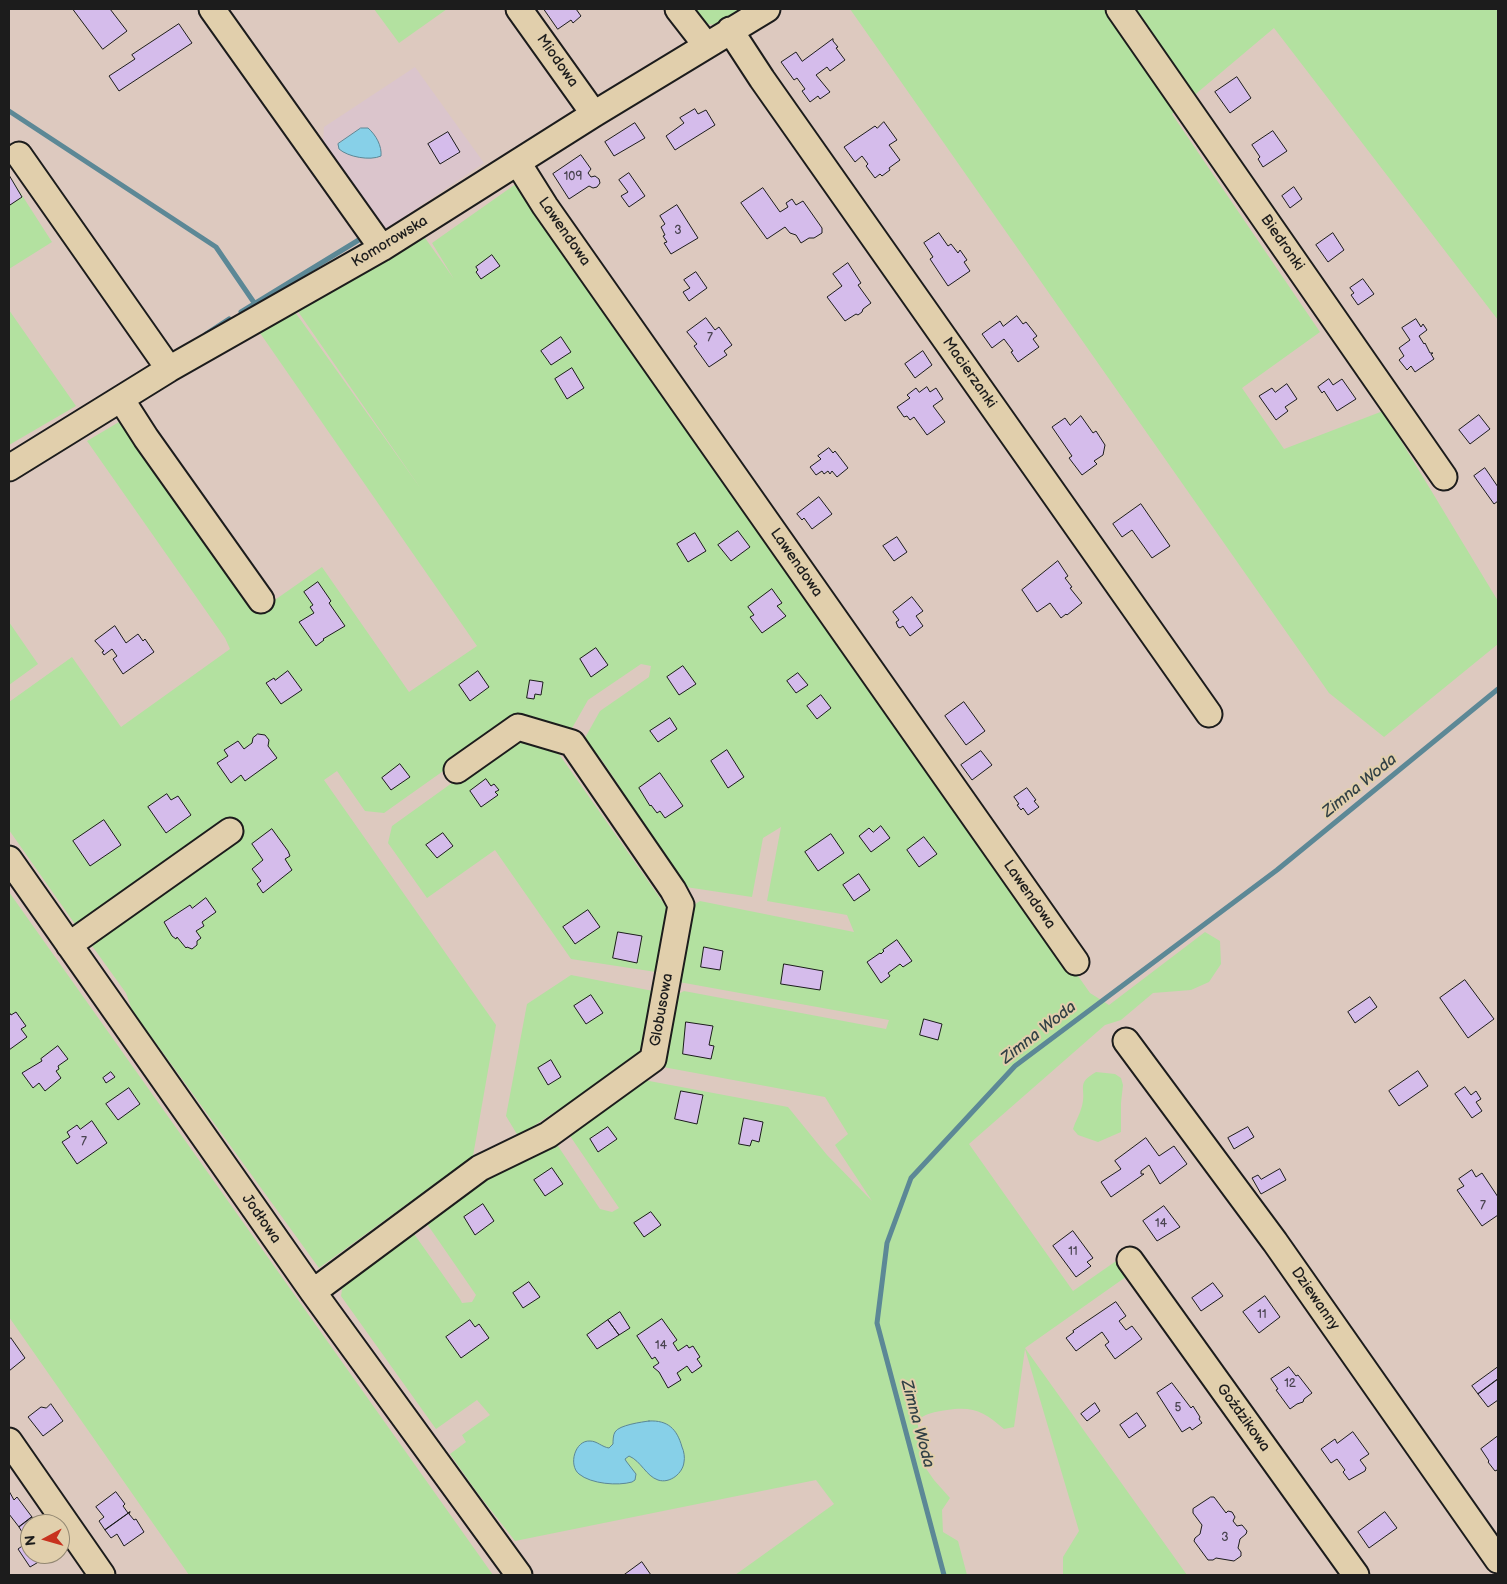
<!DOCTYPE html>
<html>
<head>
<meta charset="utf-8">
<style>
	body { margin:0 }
	#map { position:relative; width:1507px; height:1584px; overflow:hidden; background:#ddc9bf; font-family:"Balsamiq Sans",sans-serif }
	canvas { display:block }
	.frame { position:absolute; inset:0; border:10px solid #1c1c1c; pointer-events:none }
	.north { position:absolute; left:20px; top:1514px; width:50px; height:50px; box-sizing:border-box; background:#e1cfac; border:1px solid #928772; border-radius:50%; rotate:264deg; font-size:14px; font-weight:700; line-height:20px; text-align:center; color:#1c1c1c }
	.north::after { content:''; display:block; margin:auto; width:18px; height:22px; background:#c8321e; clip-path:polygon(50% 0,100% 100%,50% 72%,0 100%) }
</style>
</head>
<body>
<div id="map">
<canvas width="1507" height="1584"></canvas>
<div class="frame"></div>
<div class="north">N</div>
</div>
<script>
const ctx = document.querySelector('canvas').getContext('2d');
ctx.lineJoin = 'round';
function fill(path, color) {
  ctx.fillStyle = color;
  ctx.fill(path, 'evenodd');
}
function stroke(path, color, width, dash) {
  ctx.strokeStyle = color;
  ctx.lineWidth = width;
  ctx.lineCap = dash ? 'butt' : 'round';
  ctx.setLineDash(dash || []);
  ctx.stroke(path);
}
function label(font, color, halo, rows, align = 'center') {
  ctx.font = font + ' "Balsamiq Sans",sans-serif';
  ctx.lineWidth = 4;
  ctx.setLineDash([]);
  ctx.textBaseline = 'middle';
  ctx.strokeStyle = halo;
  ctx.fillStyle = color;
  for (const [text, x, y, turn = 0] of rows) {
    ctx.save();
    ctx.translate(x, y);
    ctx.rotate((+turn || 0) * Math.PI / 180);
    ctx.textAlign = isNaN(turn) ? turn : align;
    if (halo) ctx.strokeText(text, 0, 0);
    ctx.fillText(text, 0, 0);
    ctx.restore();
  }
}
fill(new Path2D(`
	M415 67 484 163 380 233 322 154 324 127Z`), '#dbc5cc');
fill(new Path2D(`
	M374 9H447L399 43Z
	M687 9H741L716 25 697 23Z
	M850 9H1498V320L1274 28 1172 114 1320 332 1242 388 1284 449 1383 411 1498 601V644L1384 737 1329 693Z
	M9 175 52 242 9 269Z
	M520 181 1090 993 1109 1005 1205 932 1220 941 1221 964 1209 982 1191 990 1153 993 1121 1020 1105 1025 969 1144 1073 1291 1119 1259 1130 1274 1025 1348 1187 1575H1063V1557L1079 1531 1025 1349 1014 1427 1004 1429C984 1412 974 1406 947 1410 933 1412 928 1413 917 1420L925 1467 934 1480 950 1498 942 1510 943 1532 958 1541 967 1575H735L834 1504 816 1480 515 1541 476 1491 450 1454 466 1442 462 1435 490 1415 477 1400 436 1429 341 1296 344 1277 412 1231 460 1299 462 1303 472 1302 476 1295 425 1221 488 1175 556 1143 600 1209 612 1212 619 1208 568 1133 644 1080 788 1107 827 1155 872 1201 835 1145 848 1134 825 1097 663 1067 676 995 684 991 886 1029 889 1020 679 982 692 906 700 901 854 932 847 915 767 901 781 827 763 838 752 897 679 886 617 790 620 787 599 756 593 760 581 745 600 711 649 677 651 666 641 664 588 700 571 730 518 718 384 813 365 811 337 771 324 780 496 1025 473 1156 319 1268 132 1010 126 993 90 943 243 836 231 817 77 927 9 830V702L72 657 121 727 230 649 225 638 87 441 124 419 259 611 322 567 409 692 477 646 260 333 295 312 421 489 297 310 423 235 454 279 432 243Z
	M9 310 76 406 9 445Z
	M9 622 38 664 9 685Z
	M531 737 552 744 667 908 656 972 571 959 495 850 427 898 388 843 392 826 509 742Z
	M9 892 493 1575H189L9 1317Z
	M571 975 653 991 641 1056 518 1136 506 1116 527 1004Z
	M1096 1072 1115 1074 1121 1078 1123 1085 1121 1103V1132L1098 1142 1078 1135 1073 1129C1075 1122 1080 1114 1082 1106 1087 1088 1075 1084 1096 1072Z`), '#b3e1a0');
const water = new Path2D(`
	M361 128H368C376 135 382 146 381 156 370 161 348 157 339 149L338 144Z
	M649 1421C668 1420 677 1429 682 1447 684 1451 685 1458 684 1462 683 1473 670 1484 658 1480 646 1476 641 1461 629 1456L625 1459 626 1461 636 1474 635 1480 632 1482C618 1486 591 1484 579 1474 568 1465 575 1440 590 1441 597 1441 602 1447 609 1448L613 1444C613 1441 613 1435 615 1432 619 1425 642 1422 649 1421Z`);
fill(water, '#87d0e8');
stroke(water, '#5c8896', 1);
stroke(new Path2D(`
	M9 111 216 247 255 304
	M241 312 362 238
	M206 334 229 319
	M944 1575 877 1323 887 1243 911 1178 1015 1066 1277 870 1498 689`), '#5c8896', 5);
const building = new Path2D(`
	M73 9H110L127 31 103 49Z
	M544 9H576L581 16 573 23 571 20 558 29Z
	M179 24 192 43 119 91 109 76 135 59 132 55Z
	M833 39V41L838 47 836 48 845 60 830 71 827 67 816 75 830 92 820 99 818 96 810 102 802 91 805 89 797 78 794 80 781 62 796 52 802 61Z
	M1237 77 1251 98 1230 113 1215 92Z
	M695 109 698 114 706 110 715 125 675 150 666 136 684 123 680 118Z
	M884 122 897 140 889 145 900 160 889 168 890 170 882 176 880 174 875 178 866 166 868 164 862 156 855 162 844 147 875 126 877 128Z
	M635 123 645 138 614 156 605 142Z
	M1273 131 1287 151 1263 167 1258 159 1260 157 1252 145Z
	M448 132 460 152 440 164 428 144Z
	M581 155 591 169 588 173 591 177 595 176 599 179 600 183 597 187 593 188 589 186 569 199 553 174Z
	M629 173 645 196 629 207 621 196 628 192 619 180Z
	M9 175 22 197 10 205 9 203Z
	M1294 187 1302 199 1290 208 1282 196Z
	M763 188 780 212 788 207 786 203 792 199 796 205 803 201 822 228V233L814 238H809L801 243 796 235 790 233 785 227 767 239 741 203Z
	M677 205 698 238 671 254 664 243 667 242 663 236 665 235 661 227 665 224 660 216Z
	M939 233 948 246 951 244 958 253 960 250 967 260 964 262 970 271 948 286 930 259 933 257 924 243Z
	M1333 233 1344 250 1328 262 1316 245Z
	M492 255 500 266 481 279 476 272 478 270 476 267Z
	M848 263 861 283 858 285 871 303 863 309 862 312 858 315 856 314 845 321 827 297 842 286 833 274Z
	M696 272 707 288 689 301 683 292 690 288 684 280Z
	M1363 279 1374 294 1358 305 1351 295 1354 293 1350 288Z
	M1017 316 1023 324 1026 322 1037 336 1033 339 1039 347 1018 362 1011 352 1013 351 1004 339 992 348 982 334 1000 321 1003 326Z
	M706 318 715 330 719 327 732 345 724 351 727 355 709 367 694 346 697 344 687 332Z
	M1416 319 1421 327 1423 324 1427 330 1419 336 1424 344 1425 343 1430 353H1433L1431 354 1434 359 1415 372 1411 366 1407 370 1399 360 1404 356 1399 348 1410 340 1402 328Z
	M561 337 571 352 551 365 541 351Z
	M923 351 932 365 915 378 905 364Z
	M572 368 584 388 567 399 555 379Z
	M1329 379 1333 385 1342 379 1356 399 1337 411 1324 391 1322 393 1318 387Z
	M1287 384 1297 399 1285 407 1288 411 1276 420 1259 396 1272 388 1275 392Z
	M927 387 930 392 936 388 943 399 933 406 945 422 927 435 914 417 910 420 907 416 904 417 897 407 910 398 907 395 916 388 919 392Z
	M1479 415 1490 429 1470 444 1459 430Z
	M1081 416 1093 433 1096 431 1105 445 1103 455 1094 461 1097 464 1082 475 1069 458 1072 456 1052 427 1065 418 1070 425Z
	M829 448 833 453 835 451 848 468 837 477 832 471 830 474 828 471 824 474 822 471 816 475 810 467 821 459 818 456Z
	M1485 468 1498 487V501L1494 504 1474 476Z
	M819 497 832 514 812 529 804 518 802 520 797 514Z
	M1141 504 1170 546 1152 558 1132 530 1122 537 1113 524Z
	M738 531 750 547 731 561 718 545Z
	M695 533 706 551 688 562 677 544Z
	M897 537 907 552 894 561 883 546Z
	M1058 561 1068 576 1065 578 1072 587 1070 588 1082 603 1067 615 1066 614 1061 618 1050 603 1037 612 1022 590Z
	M318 582 331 601 329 603 345 626 323 639 324 640 316 646 299 622 314 613 310 607 313 605 304 592Z
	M772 589 782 603 777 606 786 616 762 633 750 617 754 615 748 607Z
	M912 597 923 611 916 616 923 626 910 636 903 626 900 628 898 627 896 622 899 620 893 612Z
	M115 626 126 643 138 634 143 641 145 639 154 652 123 674 113 659 117 656 112 649 104 655 102 652 104 651 95 641Z
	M596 648 608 665 591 677 580 659Z
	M683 666 696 684 679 695 667 677Z
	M288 671 302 690 281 704 266 683 274 678 275 680Z
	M478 671 489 687 470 701 459 685Z
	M798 673 808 685 796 693 787 681Z
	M530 680 543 682 541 695 535 694 534 699 527 698Z
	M821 695 831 708 817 719 807 706Z
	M964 702 985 731 966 745 945 716Z
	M670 718 677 729 658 742 650 731Z
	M258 734 265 735 269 740 268 746 277 758 245 781 241 775 231 783 217 763 228 756 224 750 238 741 244 749 252 743 253 738Z
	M727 750 744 777 728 788 711 761Z
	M981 751 992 765 972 780 961 765Z
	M400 764 410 777 391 790 382 778Z
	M660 773 683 806 665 818 660 811 657 813 651 805 650 806 639 788Z
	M486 779 491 786 494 784 499 790 495 792 498 795 481 807 470 791Z
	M1027 788 1036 800 1034 801 1039 807 1028 815 1023 808 1021 810 1017 805 1019 804 1014 797Z
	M167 794 171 800 178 796 191 815 166 833 148 807Z
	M104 820 121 845 90 866 73 841Z
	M881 826 890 838 871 852 859 836 869 828 873 832Z
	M272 829 288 851 290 856 285 859 292 870 263 893 257 884 261 881 252 869 263 860 252 844Z
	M443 833 453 846 437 858 426 845Z
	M831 834 844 853 818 871 805 852Z
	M924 837 937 854 919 867 907 850Z
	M859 874 870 890 854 901 843 885Z
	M206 898 216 912 202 922 204 926 196 931 201 938 197 941V945L192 949 187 947 186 948 177 937 176 939 172 936 164 922 190 905 192 908Z
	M588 910 600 927 575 944 563 927Z
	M618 932 642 936 637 963 613 958Z
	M897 940 912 961 903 967 900 964 888 973 890 976 881 983 867 962 880 953 881 954 884 951 883 950Z
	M704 947 723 951 720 970 701 967Z
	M784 964 823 971 820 990 781 984Z
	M1465 980 1494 1019 1468 1038 1440 998Z
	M591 995 603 1013 586 1024 574 1006Z
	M1370 997 1377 1007 1355 1023 1348 1012Z
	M9 1012 11 1015 16 1012 26 1026 21 1029 27 1037 9 1050Z
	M924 1019 942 1024 938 1040 920 1035Z
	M686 1022 713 1026 709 1045 714 1046 711 1059 683 1054Z
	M58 1046 68 1059 58 1066 59 1069 56 1071 61 1078 45 1091 39 1083 33 1088 22 1073 42 1061 41 1059Z
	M551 1060 561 1077 548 1085 538 1068Z
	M1418 1071 1428 1086 1399 1106 1389 1091Z
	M111 1072 115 1077 106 1083 103 1078Z
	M1465 1087 1471 1095 1476 1091 1481 1099 1476 1102 1482 1111 1472 1118 1455 1094Z
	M129 1088 140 1104 118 1120 106 1104Z
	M681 1091 703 1095 697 1124 675 1119Z
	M744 1118 763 1122 759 1142 752 1140 750 1146 739 1144Z
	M92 1121 107 1143 77 1164 62 1142 70 1137 67 1132 77 1125 80 1129Z
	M608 1127 617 1139 598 1152 590 1139Z
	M1248 1127 1254 1137 1234 1149 1228 1138Z
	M1146 1138 1159 1156 1174 1146 1187 1164 1160 1184 1149 1165 1141 1171V1174H1144L1111 1197 1101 1182 1121 1169 1115 1161Z
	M552 1168 563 1184 545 1196 534 1180Z
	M1280 1169 1286 1180 1261 1194 1252 1178 1258 1175 1261 1179Z
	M1472 1170 1476 1177 1482 1173 1498 1197V1215L1482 1226 1457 1190 1464 1186 1459 1179Z
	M483 1204 494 1221 475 1235 464 1217Z
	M1164 1206 1180 1227 1157 1241 1143 1221Z
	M651 1212 661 1225 644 1237 634 1223Z
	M1073 1231 1093 1258 1087 1262 1091 1266 1076 1277 1053 1246Z
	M529 1282 540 1297 523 1308 513 1293Z
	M1213 1283 1223 1296 1201 1311 1192 1298Z
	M1265 1296 1280 1317 1259 1333 1243 1312Z
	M1116 1302 1126 1316 1119 1321 1126 1330 1132 1326 1142 1339 1115 1359 1105 1345 1109 1342 1102 1332 1076 1351 1066 1338 1074 1332 1073 1331Z
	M620 1312 630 1328 619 1335 608 1320Z
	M662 1319 677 1340 673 1343 678 1351 687 1345 689 1348 693 1346 700 1357 697 1359 702 1366 692 1373 687 1366 677 1373 681 1380 668 1388 659 1372 653 1367 659 1363 655 1357 652 1359 637 1336Z
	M470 1320 475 1327 479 1324 489 1338 461 1358 446 1337Z
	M608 1320 619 1335 597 1349 587 1335Z
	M11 1338 25 1358 9 1371V1340Z
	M1289 1367 1296 1376 1298 1375 1312 1393 1304 1399 1303 1402 1297 1404 1290 1409 1276 1390 1278 1389 1271 1379Z
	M1498 1367V1379L1478 1394 1472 1386Z
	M1498 1379V1400L1488 1407 1478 1394Z
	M1172 1383 1191 1408 1193 1406 1200 1417 1199 1419 1202 1423 1192 1430 1190 1427 1182 1432 1157 1393Z
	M1095 1403 1100 1411 1087 1421 1081 1414Z
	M51 1404 63 1421 43 1436 28 1417 41 1407 46 1408Z
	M1137 1413 1146 1426 1129 1438 1120 1425Z
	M1353 1432 1369 1454 1360 1460 1366 1468 1365 1471 1349 1480 1343 1472 1345 1470 1337 1459 1331 1463 1321 1449 1335 1439 1337 1443Z
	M1498 1436V1473L1497 1470 1495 1471 1488 1462 1489 1461 1481 1449Z
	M9 1491 14 1500 17 1497 32 1517 19 1527 9 1514Z
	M116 1492 125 1504 123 1506 128 1513 130 1512 105 1530 99 1521 104 1517 96 1507Z
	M1211 1497H1214L1226 1513 1228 1511 1232 1512 1235 1517 1233 1521 1237 1526 1242 1525 1247 1531 1246 1534 1240 1539 1238 1548 1241 1552V1556L1234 1561 1216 1558 1213 1560H1208L1194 1541 1195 1538 1200 1534 1202 1525 1193 1513V1509Z
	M130 1512 129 1514 134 1520 136 1519 144 1532 124 1546 117 1534 111 1538 105 1530Z
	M1385 1512 1397 1528 1369 1548 1358 1532Z
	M32 1517 37 1524H30V1554H52L30 1567 18 1549 28 1542 19 1527Z
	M642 1562 651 1575H624Z`);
fill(building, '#d5bceb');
stroke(building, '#1c1c1c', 1);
const minor = new Path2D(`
	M212 9 382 248
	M519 9 594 114
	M678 9 706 45
	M1119 9 1444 477
	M730 30 762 79 1209 714
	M19 155 169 369
	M518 163 545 206 1076 962
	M121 399 146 438 261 600
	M9 468 169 369 382 248 594 114 767 9
	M9 859 313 1292 519 1575
	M69 945 230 831
	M1126 1041 1275 1242 1498 1560
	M1130 1260 1356 1575
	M313 1292 480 1168 548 1135 653 1059 681 905 673 890 572 743 518 727 457 770
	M9 1441 102 1575`);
stroke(minor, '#1c1c1c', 29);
stroke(minor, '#e1cfac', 25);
label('12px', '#4a4450', null, [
	["109",573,177],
	["3",678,231],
	["7",710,338],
	["7",84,1142],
	["7",1483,1206],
	["14",1161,1224],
	["11",1073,1252],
	["11",1262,1315],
	["14",661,1346],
	["12",1290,1384],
	["5",1178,1408],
	["3",1225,1538]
]);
label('15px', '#1c1c1c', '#e1cfac', [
	["Miodowa",557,61,55],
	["Lawendowa",564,232,55],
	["Komorowska",390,242,-31],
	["Biedronki",1282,243,55],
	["Macierzanki",969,373,55],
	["Lawendowa",796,563,55],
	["Lawendowa",1029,895,55],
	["Globusowa",662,1010,-80],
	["Jodłowa",261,1219,55],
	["Dziewanny",1315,1299,55],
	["Goździkowa",1243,1418,54]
]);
label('italic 16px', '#314045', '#e1cfac', [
	["Zimna Woda",1360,786,-39],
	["Zimna Woda",1039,1033,-38],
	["Zimna Woda",917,1424,75]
]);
</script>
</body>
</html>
